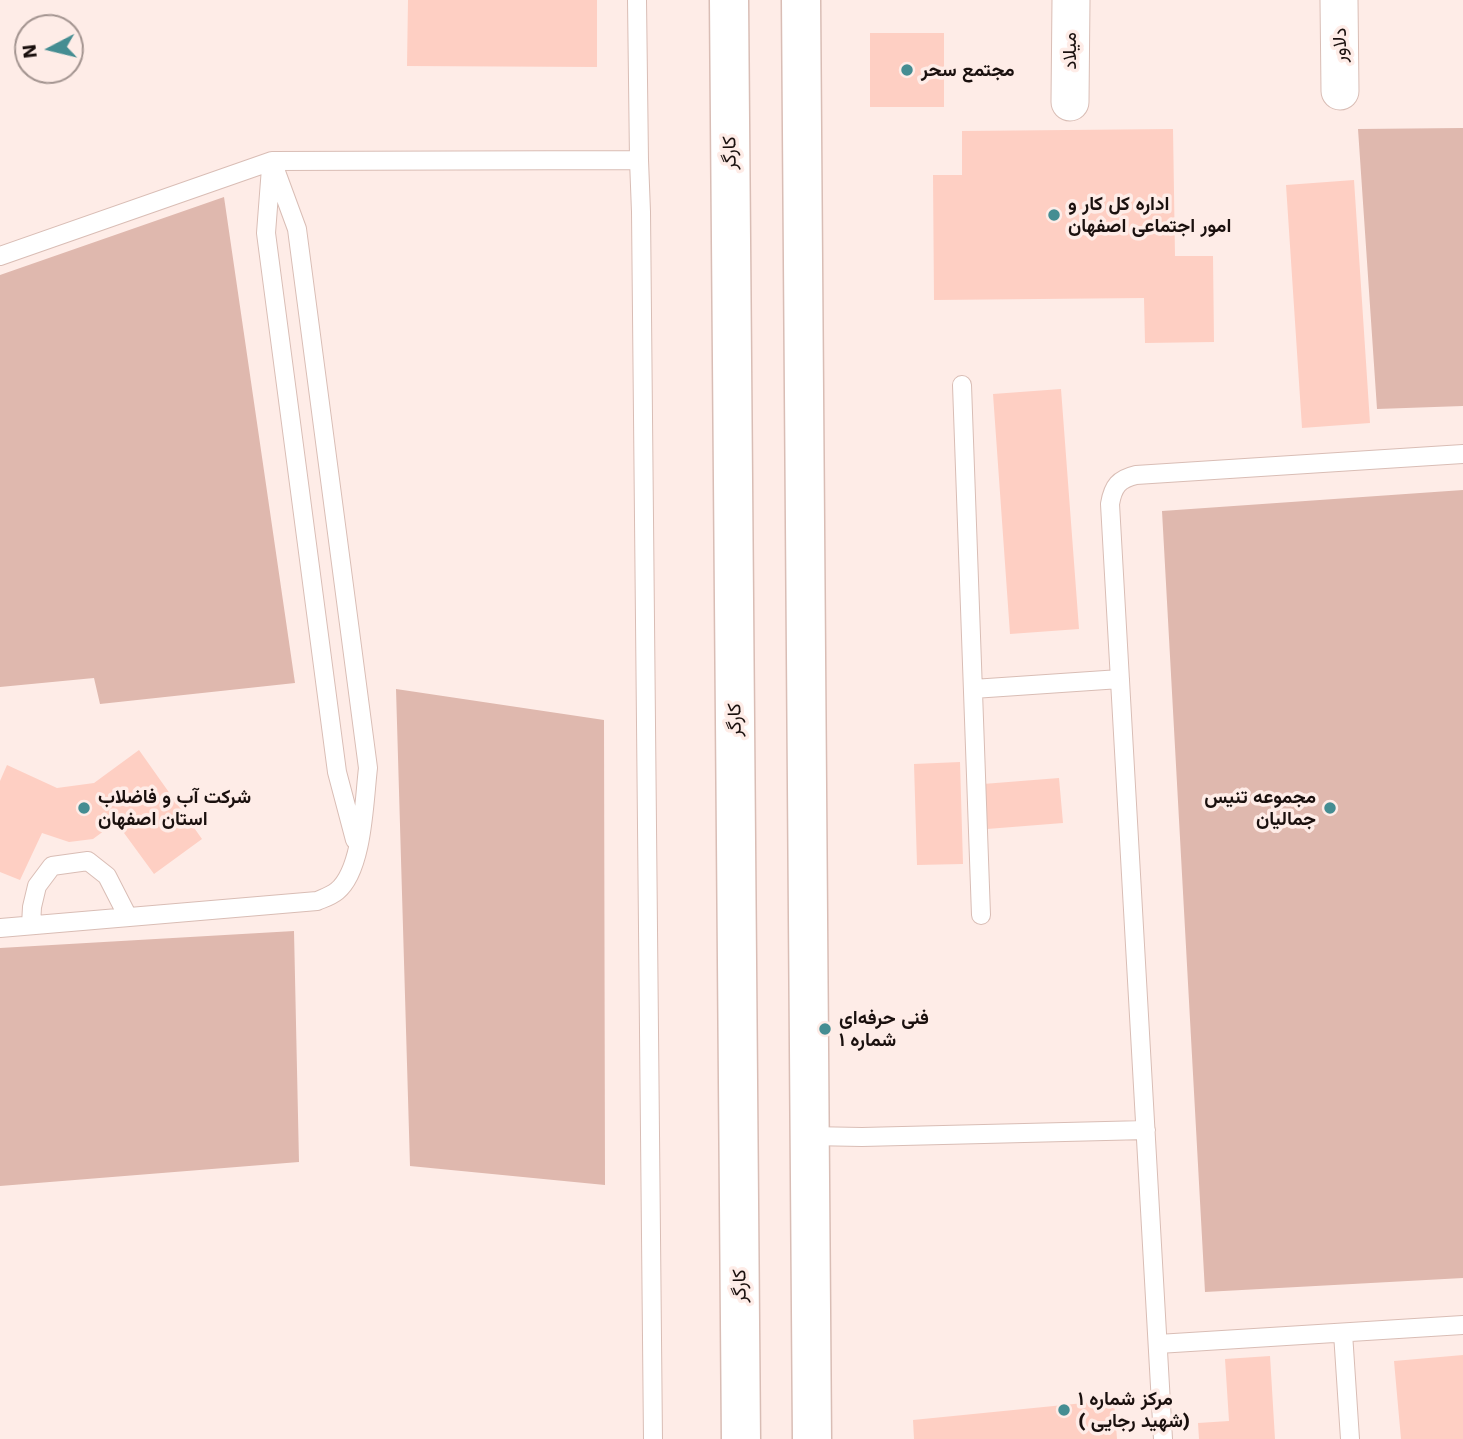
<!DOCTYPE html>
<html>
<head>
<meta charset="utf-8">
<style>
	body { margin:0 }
	#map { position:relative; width:1463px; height:1439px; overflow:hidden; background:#feece7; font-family:"Work Sans",sans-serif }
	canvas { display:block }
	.north { position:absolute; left:14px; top:14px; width:70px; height:70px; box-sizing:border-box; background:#feece7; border:2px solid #a39490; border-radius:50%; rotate:263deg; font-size:19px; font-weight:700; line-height:28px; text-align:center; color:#1a100e }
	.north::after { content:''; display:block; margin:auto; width:24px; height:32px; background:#458d92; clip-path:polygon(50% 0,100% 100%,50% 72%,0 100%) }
</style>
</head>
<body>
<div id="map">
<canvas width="1463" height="1439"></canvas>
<div class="north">N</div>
</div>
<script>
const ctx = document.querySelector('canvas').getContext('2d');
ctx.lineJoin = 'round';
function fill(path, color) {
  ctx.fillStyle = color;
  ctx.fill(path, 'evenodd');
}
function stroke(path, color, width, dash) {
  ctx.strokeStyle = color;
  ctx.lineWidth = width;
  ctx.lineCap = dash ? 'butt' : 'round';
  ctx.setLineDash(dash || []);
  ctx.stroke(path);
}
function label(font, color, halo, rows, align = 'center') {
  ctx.font = font + ' "Work Sans",Vazirmatn,sans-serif';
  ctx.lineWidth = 7;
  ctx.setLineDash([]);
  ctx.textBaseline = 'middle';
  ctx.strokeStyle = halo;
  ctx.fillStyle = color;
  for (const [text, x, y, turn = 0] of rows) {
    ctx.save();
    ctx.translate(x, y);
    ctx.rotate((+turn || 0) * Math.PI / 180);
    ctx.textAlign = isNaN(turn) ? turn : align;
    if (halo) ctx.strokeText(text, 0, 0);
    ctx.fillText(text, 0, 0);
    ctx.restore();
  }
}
fill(new Path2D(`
	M1463 128V406L1377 409 1358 129Z
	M224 197 295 683 100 704 94 678 0 687V275Z
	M1463 490V1278L1205 1292 1162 511Z
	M396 689 604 720 605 1185 410 1166Z
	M294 931 299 1162 0 1186V948Z`), '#dfb8ae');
fill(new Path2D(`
	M408 0H597V67L407 66Z
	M870 33H944V107H870Z
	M1173 129 1175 256H1213L1214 342 1145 343 1144 298 934 300 933 175H962V131Z
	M1354 180 1370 423 1302 428 1286 185Z
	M1061 389 1079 629 1010 634 993 394Z
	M139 750 202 839 154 874 116 822 93 839 69 842 42 833 20 880 0 872V781L7 765 57 788 94 783Z
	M960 762 963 864 917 865 914 764Z
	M1059 778 1063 823 987 829 983 784Z
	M1463 1355V1439H1401L1394 1361Z
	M1270 1356 1275 1439H1199L1198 1423 1229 1421 1225 1359Z
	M1114 1400 1117 1439H914L913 1420Z`), '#fecfc3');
const lane = new Path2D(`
	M637 0 639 160 641 212 653 1439
	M271 168 266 233 337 772 355 840
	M0 256 272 161 639 160
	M962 385 981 915
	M973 689 1120 679
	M31 925 32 907 37 886 52 866 88 861 107 876 128 917
	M0 928 317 901C324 898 331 896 337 891 363 870 364 801 368 768L297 229 272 161
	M809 1136 862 1137 1146 1130
	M1343 1333 1350 1439
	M1158 1344 1463 1325
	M1163 1439 1110 504C1113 486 1119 479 1136 475L1463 454`);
const street = new Path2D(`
	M1339 0 1340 91
	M1070 102 1071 0`);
const secondary = new Path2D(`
	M729 0 741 1439
	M801 0 812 1439`);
stroke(lane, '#d9bdb5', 20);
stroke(street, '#d9bdb5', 39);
stroke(secondary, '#d9bdb5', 41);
stroke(lane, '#fff', 18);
stroke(street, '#fff', 37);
stroke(secondary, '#fff', 38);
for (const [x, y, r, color] of [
	[907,70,7,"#458d92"],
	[1054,215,7,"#458d92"],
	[84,808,7,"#458d92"],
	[1330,808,7,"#458d92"],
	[825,1029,7,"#458d92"],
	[1064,1410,7,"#458d92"]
]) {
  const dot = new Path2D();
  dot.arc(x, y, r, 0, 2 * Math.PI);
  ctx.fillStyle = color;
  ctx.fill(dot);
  stroke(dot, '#feece7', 2.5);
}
label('19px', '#1a100e', '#feece7', [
	["دلاور",1340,45,-90],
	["میلاد",1070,51,-90],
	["کارگر",730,153,-91],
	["کارگر",735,720,-91],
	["کارگر",740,1286,-91]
]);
label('bold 19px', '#1a100e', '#feece7', [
	["مجتمع سحر",921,70],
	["اداره کل کار و",1068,204],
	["امور اجتماعی اصفهان",1068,226],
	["شرکت آب و فاضلاب",98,797],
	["استان اصفهان",98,819],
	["مجموعه تنیس",1316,797,"right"],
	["جمالیان",1316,819,"right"],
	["فنی حرفه‌ای",839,1018],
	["شماره ۱",839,1040],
	["مرکز شماره ۱",1078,1399],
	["( شهید رجایی)",1078,1421]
], 'left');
</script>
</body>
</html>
